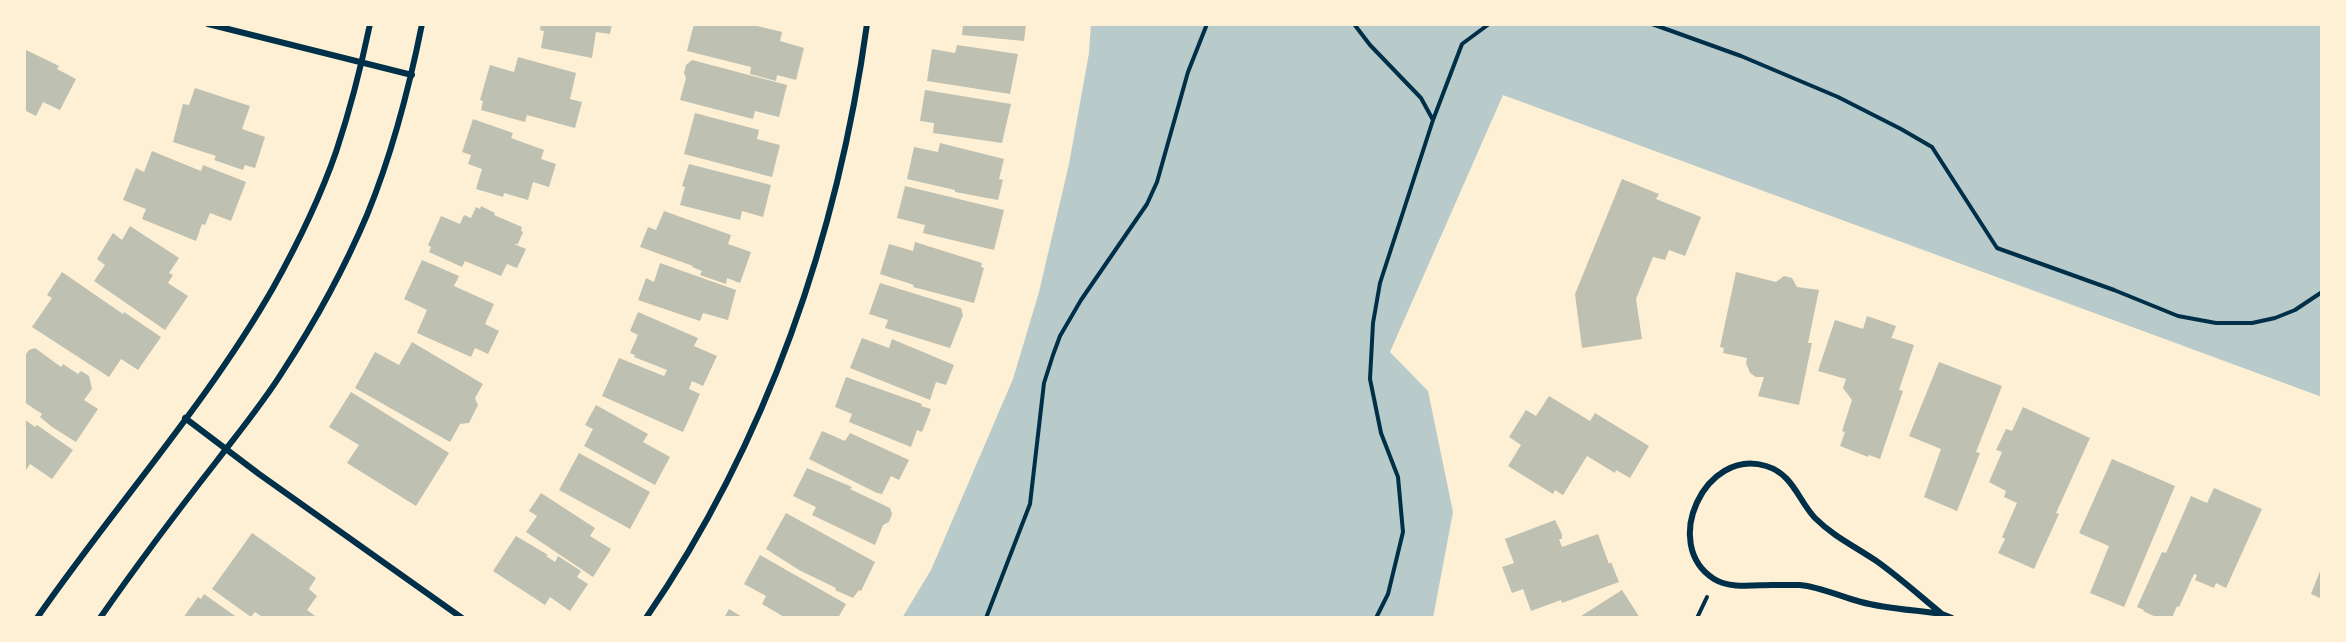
<!DOCTYPE html>
<html>
<head>
<meta charset="utf-8">
<style>
	body { margin:0 }
	#map { position:relative; width:2346px; height:642px; overflow:hidden; background:#fdf0d5; font-family:"PT Sans",sans-serif }
	canvas { display:block }
	.frame { position:absolute; inset:0; border:26px solid #fdf0d5; pointer-events:none }
</style>
</head>
<body>
<div id="map">
<canvas width="2346" height="642"></canvas>
<div class="frame"></div>
</div>
<script>
const ctx = document.querySelector('canvas').getContext('2d');
ctx.lineJoin = 'round';
function fill(path, color) {
  ctx.fillStyle = color;
  ctx.fill(path, 'evenodd');
}
function stroke(path, color, width, dash) {
  ctx.strokeStyle = color;
  ctx.lineWidth = width;
  ctx.lineCap = dash ? 'butt' : 'round';
  ctx.setLineDash(dash || []);
  ctx.stroke(path);
}
fill(new Path2D(`
	M1091 24H2322V397L1503 95 1390 352 1428 391 1453 512 1433 618H902L931 570 1013 379 1039 292 1069 164 1089 53Z`), '#b9caca');
fill(new Path2D(`
	M541 24H612L610 34 596 32 592 58 541 48 544 31 540 30Z
	M694 24H749L782 32 780 41 804 48 796 80 777 75 776 81 750 74 751 67 687 51Z
	M963 24H1026L1024 41 962 35Z
	M957 45 1018 54 1010 94 927 81 932 49 955 53Z
	M24 49 59 66 57 69 76 79 60 110 43 102 36 116 24 110Z
	M518 57 576 73 570 99 582 102 575 128 527 115 525 122 481 110 483 101 480 100 490 65 514 72Z
	M692 60 787 85 779 117 755 111 753 119 680 100 686 78 684 73 686 65Z
	M195 88 250 106 242 129 265 137 255 168 245 165 243 170 214 160 216 156 173 142 183 104 189 105Z
	M925 90 1011 104 1002 143 933 133 934 123 920 121Z
	M695 113 759 130 757 139 780 145 772 177 684 154Z
	M473 119 513 133 511 138 544 150 541 159 556 164 549 187 533 182 528 200 504 193 503 197 476 189 482 169 468 164 471 155 462 152Z
	M940 143 1004 159 999 179 1003 180 998 200 955 192V190L907 179 914 147 938 152Z
	M152 151 201 171 203 165 246 182 231 221 210 213 205 225 202 224 196 241 142 219 146 209 123 200 136 168 144 172Z
	M689 164 771 185 763 217 742 211 740 220 680 205 685 187 682 186Z
	M1622 179 1659 194 1656 199 1701 217 1685 256 1669 250 1665 260 1653 257 1636 299 1642 339 1582 348 1575 294Z
	M905 186 1004 210 994 250 923 233 925 225 897 218Z
	M481 206 495 213 494 215 522 227 521 231 523 232 518 244H514L526 249 517 268 507 264 501 276 465 261 462 267 429 252 431 247 428 245 441 216 460 224 464 215 471 218 476 207 480 209Z
	M664 211 731 235 728 244 751 252 740 283 727 278 726 284 700 275 702 271 692 267 693 266 640 247 648 227 656 230Z
	M130 226 179 258 169 273 173 275 168 283 188 296 165 330 94 281 105 265 97 259 113 233 122 240Z
	M915 242 982 263 981 267 984 268 974 303 913 287 914 285 880 274 889 244 913 251Z
	M422 260 459 276 454 286 494 304 485 324 499 331 488 354 475 348 471 357 417 333 427 310 404 299Z
	M660 263 736 290 728 320 703 313 700 321 638 300 646 278 654 282Z
	M62 272 123 314 124 312 161 337 138 370 121 359 109 377 32 327 52 298 47 295Z
	M1736 272 1776 282 1784 276 1792 278 1797 287 1819 290 1808 343H1812L1799 405 1758 396 1764 377H1756L1750 373 1746 363 1747 358 1723 353 1724 348 1720 347Z
	M880 283 961 308 963 315 950 348 885 328 888 320 869 314Z
	M638 312 698 338 694 346 717 356 703 386 692 381 689 389 700 394 683 432 602 396 619 358 664 376 667 370 634 357 635 355 630 353 638 335 630 331Z
	M1867 316 1896 326 1891 339 1892 338 1914 345 1899 390 1903 391 1880 459 1869 455 1868 457 1840 446 1845 432 1842 431 1852 400 1843 388 1846 379 1818 371 1835 320 1863 329Z
	M862 338 889 348 892 339 954 365 946 385 936 382 930 400 850 368Z
	M412 342 483 384 475 398 478 405 469 423 460 424 450 442 355 388 375 352 399 365Z
	M35 348 61 367 63 364 78 374 81 371 89 376 92 389 84 400 98 409 76 442 52 427 40 417 42 414 24 402V357L29 350Z
	M1939 362 2002 386 1976 452 1980 453 1957 511 1924 497 1941 449 1909 436Z
	M846 377 922 404 921 406 931 409 922 432 917 430 911 447 849 422 852 414 835 407Z
	M351 392 449 453 416 506 347 463 359 445 329 427Z
	M1549 396 1590 421 1595 413 1649 446 1630 478 1616 470 1615 473 1587 456 1563 495 1555 490 1553 494 1508 466 1521 445 1509 437 1526 410 1536 416Z
	M596 405 648 434 643 442 670 457 655 485 584 446 593 429 585 425Z
	M2023 407 2090 438 2056 513 2059 514 2034 569 1998 553 2005 539 2002 537 2017 503 2004 497 2006 491 1989 482 2002 452 1996 450 2006 429 2012 431Z
	M24 419 35 427 37 425 73 450 52 479 30 464 24 473Z
	M822 431 845 441 850 433 909 460 899 480 891 476 882 494 877 493 809 459Z
	M579 453 650 492 630 529 559 490Z
	M2112 459 2175 486 2124 607 2090 593 2109 546 2079 533Z
	M807 468 852 487 850 489 890 508 892 514 889 522 883 525 875 545 812 515 816 507 793 496Z
	M2214 488 2262 509 2226 588 2216 583 2214 588 2195 580 2197 575 2194 574 2179 607 2177 606 2172 618H2158L2143 611 2144 610 2137 607 2162 552 2166 553 2191 496 2207 503Z
	M541 493 595 528 590 536 611 549 593 577 526 532 537 516 529 511Z
	M786 513 875 562 861 591 859 590 853 598 835 590 836 588 799 570 766 549Z
	M1555 520 1562 534V539H1559L1562 547 1598 534 1609 564 1611 562 1619 582 1562 603 1561 600 1531 611 1523 589 1512 593 1502 567 1514 563 1505 539Z
	M252 533 316 578 309 589 317 596 307 610 318 618H264L255 612 251 617 212 589Z
	M516 536 548 555 546 556 555 562 558 556 581 571 577 577 588 584 570 611 550 597 545 605 493 571Z
	M760 555 846 604 838 618H786L762 604 766 596 744 584Z
	M2320 571 2322 572V599L2311 594Z
	M1622 590 1640 618H1578Z
	M204 594 238 618H183L198 597 201 599Z
	M729 609 744 618H724Z`), '#bec0b2');
stroke(new Path2D(`
	M1354 24 1370 45 1421 98 1433 120
	M1652 24 1741 56 1838 97 1901 129 1932 147 1997 248 2114 290 2178 316 2216 323H2252L2275 318 2295 310 2322 292
	M986 618 1030 504 1044 383 1053 355 1060 336 1081 300 1147 204 1157 182 1188 72 1207 24
	M1376 618 1388 594 1403 532 1398 477 1381 433 1370 379 1373 323 1380 283 1433 120 1462 44 1489 24
	M1697 618 1707 597`), '#003049', 4);
stroke(new Path2D(`
	M208 24 412 75
	M185 418 259 474 462 618
	M1942 614C1916 610 1887 609 1861 602 1841 597 1821 587 1800 585 1791 585 1781 585 1772 585 1755 585 1730 589 1714 579 1660 545 1705 447 1766 466 1793 474 1798 500 1815 518 1833 536 1854 546 1875 560 1898 576 1920 596 1942 614L1952 618
	M37 618C114 507 206 405 273 288 297 245 320 198 336 152 350 110 361 67 370 24
	M100 618C137 565 176 513 216 462 239 432 263 403 283 371 315 322 344 269 367 215 392 154 409 89 422 24
	M646 618C767 442 838 235 867 24`), '#003049', 6);
</script>
</body>
</html>
